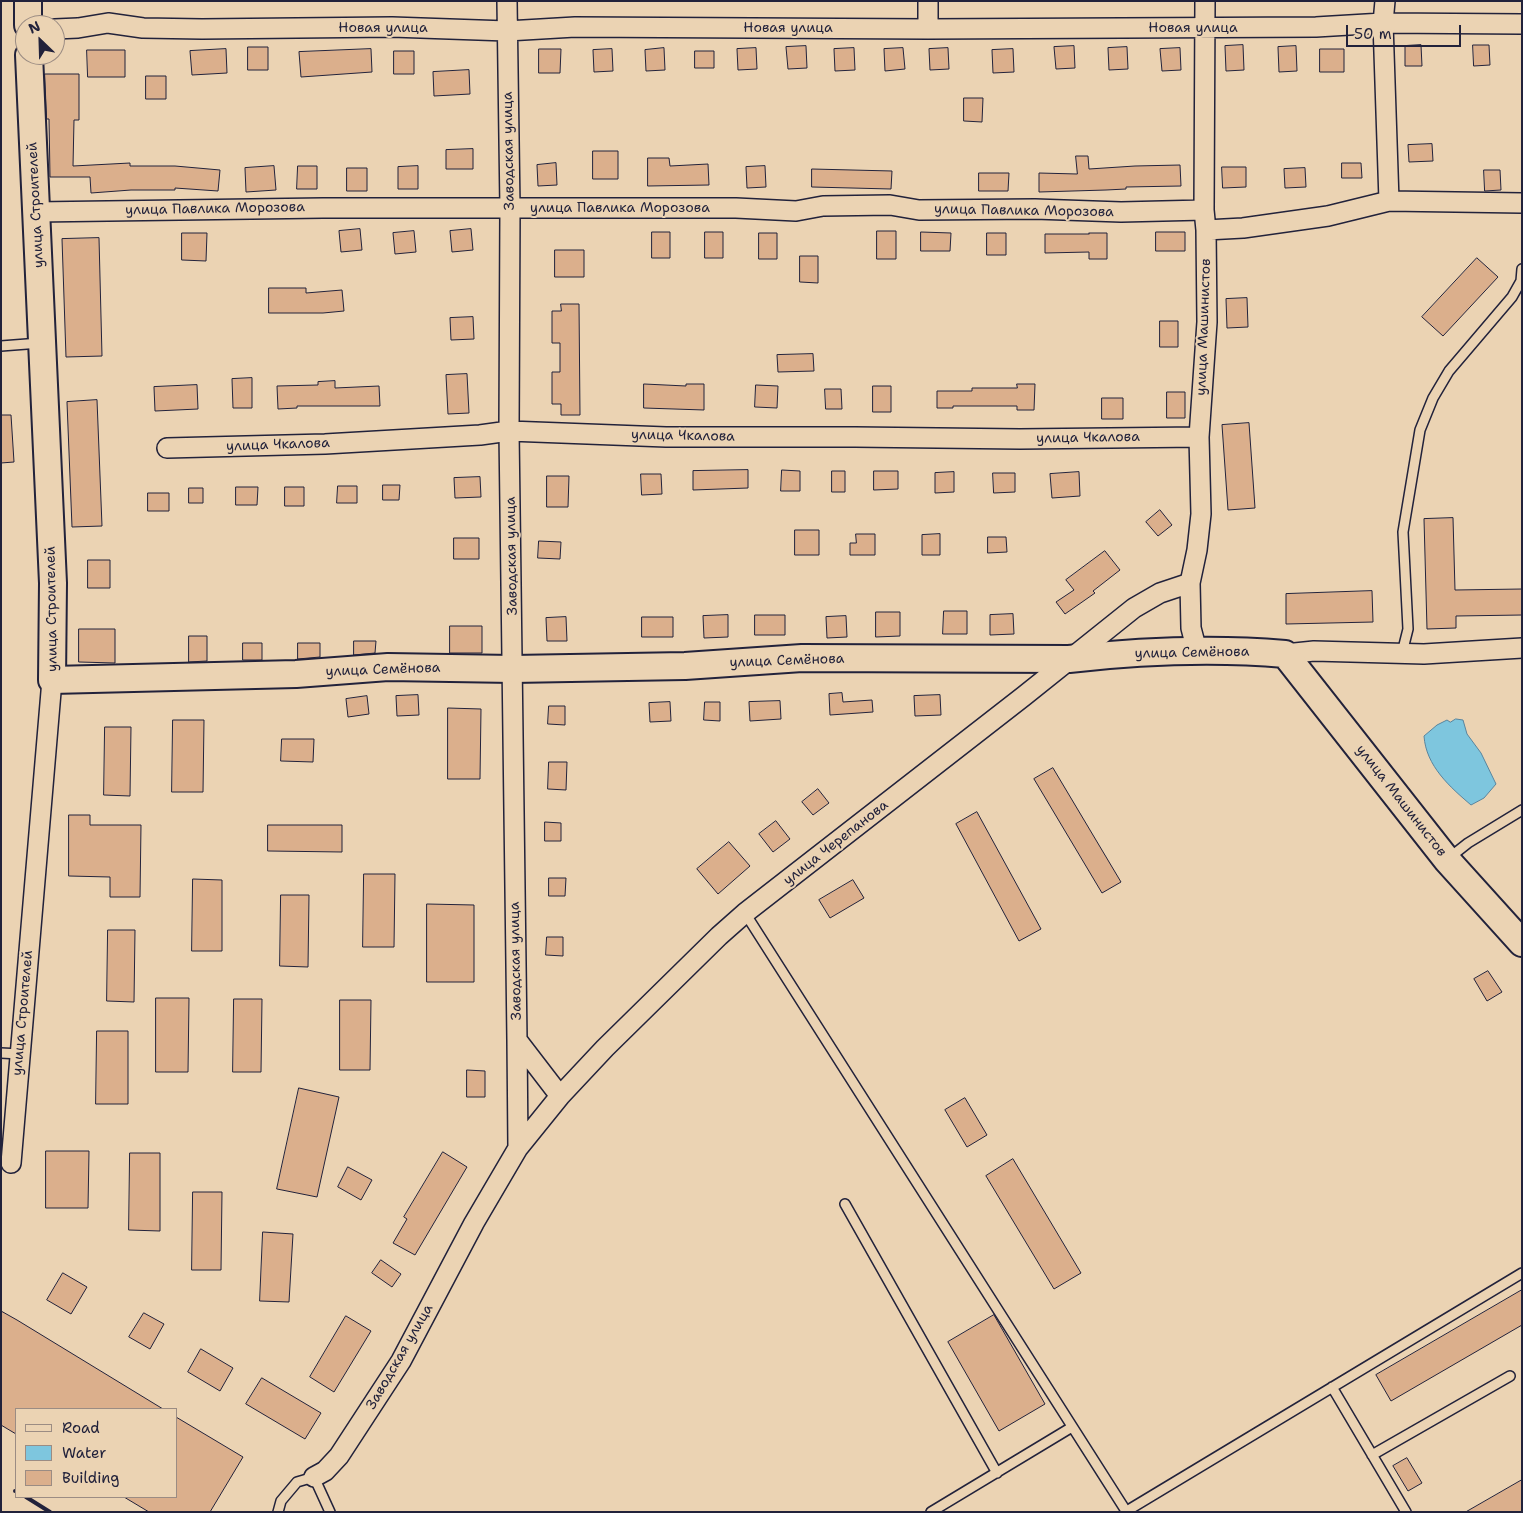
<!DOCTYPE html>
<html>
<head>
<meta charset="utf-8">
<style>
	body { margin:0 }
	#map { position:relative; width:1523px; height:1513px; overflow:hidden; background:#ebd3b3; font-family:"Shantell Sans",sans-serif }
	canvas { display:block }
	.frame { position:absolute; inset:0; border:2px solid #22223b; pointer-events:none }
	.legend { position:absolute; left:15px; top:1408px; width:162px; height:90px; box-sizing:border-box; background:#ebd3b3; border:1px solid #9b8c83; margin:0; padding:6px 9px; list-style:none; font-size:15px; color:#22223b }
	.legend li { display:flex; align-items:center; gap:10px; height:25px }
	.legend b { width:25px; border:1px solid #9b8c83 }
	.north { position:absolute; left:15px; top:15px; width:50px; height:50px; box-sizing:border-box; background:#ebd3b3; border:1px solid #9b8c83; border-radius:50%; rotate:336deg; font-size:14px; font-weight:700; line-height:20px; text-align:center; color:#22223b }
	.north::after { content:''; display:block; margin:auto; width:18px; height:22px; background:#22223b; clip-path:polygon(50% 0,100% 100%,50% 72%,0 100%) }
	.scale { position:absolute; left:1346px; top:25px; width:115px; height:22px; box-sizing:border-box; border:2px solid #22223b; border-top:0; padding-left:6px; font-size:15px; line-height:18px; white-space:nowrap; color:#22223b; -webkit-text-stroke:4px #ebd3b3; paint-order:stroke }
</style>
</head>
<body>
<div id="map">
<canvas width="1523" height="1513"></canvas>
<div class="frame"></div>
<ul class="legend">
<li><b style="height:6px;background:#ebd3b3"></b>Road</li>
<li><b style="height:14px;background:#7ec6de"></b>Water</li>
<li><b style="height:14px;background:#dbaf8c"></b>Building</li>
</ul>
<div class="north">N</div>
<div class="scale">50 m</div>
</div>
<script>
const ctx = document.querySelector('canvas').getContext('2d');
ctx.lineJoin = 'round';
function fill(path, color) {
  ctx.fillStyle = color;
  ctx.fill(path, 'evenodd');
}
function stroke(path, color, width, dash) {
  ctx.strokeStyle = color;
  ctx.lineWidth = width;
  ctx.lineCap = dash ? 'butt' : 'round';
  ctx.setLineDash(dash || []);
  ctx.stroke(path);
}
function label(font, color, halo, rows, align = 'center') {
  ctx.font = font + ' "Shantell Sans",sans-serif';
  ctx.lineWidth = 4;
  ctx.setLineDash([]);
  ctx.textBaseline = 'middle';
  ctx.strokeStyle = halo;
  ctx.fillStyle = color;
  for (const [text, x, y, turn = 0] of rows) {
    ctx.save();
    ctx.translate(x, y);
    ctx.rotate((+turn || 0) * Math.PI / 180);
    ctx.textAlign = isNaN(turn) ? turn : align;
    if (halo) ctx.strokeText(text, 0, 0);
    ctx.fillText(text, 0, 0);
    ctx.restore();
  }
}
const water = new Path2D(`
	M1456 719 1463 720 1467 734 1481 753 1496 784 1484 798 1471 805C1450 787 1426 766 1424 736L1437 725 1447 720 1450 722Z`);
fill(water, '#7ec6de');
stroke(water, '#59849d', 1);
const building = new Path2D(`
	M1243 45 1244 70 1226 71 1225 46Z
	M1421 45 1422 66H1405V46Z
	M1473 45H1489L1490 65 1474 66Z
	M806 46 807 68 788 69 786 47Z
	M1074 46 1075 68 1056 69 1054 47Z
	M1296 46 1297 71 1279 72 1278 47Z
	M248 47H268V70H248Z
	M1127 47 1128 69 1109 70 1108 48Z
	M664 48 665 70 646 71 645 50Z
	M756 48 757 69 738 70 737 49Z
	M854 48 855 70 835 71 834 49Z
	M903 48 905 69 885 71 884 49Z
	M948 48 949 69 930 70 929 49Z
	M1180 48 1181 70 1162 71 1160 49Z
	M226 49 227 73 192 75 190 51Z
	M371 49 372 72 301 77 299 52Z
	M539 49H561L560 73H539Z
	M612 49 613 71 594 72 593 50Z
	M1013 49 1014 72 993 73 992 50Z
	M1320 49H1344V72H1320Z
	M87 50H125V77H88Z
	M394 51H414V74H394Z
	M695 51H714V68H695Z
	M469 70 470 94 434 96 433 72Z
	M45 74H79V120H74L73 166 130 163V166H175L220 170 218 191 175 188V190H131L91 193 90 177H50L49 119H47Z
	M146 76H166V99H146Z
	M964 98H983L982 122 964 121Z
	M1432 144 1433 161 1409 162 1408 145Z
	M473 149V169H446V150Z
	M593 151H618V179H593Z
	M1076 156H1088L1089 169 1135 166 1180 165 1181 186 1126 187V189L1106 190 1039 192V173L1077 174Z
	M648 158H669L670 166 708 164 709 185 648 186Z
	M556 163 557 185 538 186 537 165Z
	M1342 163H1361L1362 178H1342Z
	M274 166 276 190 246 192 245 168Z
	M298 166H317V189H297Z
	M418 166V189H398V167Z
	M765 166 766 187 747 188 746 167Z
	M1222 167H1246V187L1223 188Z
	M347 168H367V191H347Z
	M1305 168 1306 187 1285 188 1284 169Z
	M812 169 892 171 891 189 812 187Z
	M1484 170H1500L1501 190 1485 191Z
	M979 173H1009L1008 191H979Z
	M360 229 362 250 341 252 339 231Z
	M471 229 473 250 452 252 450 231Z
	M414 231 416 252 395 254 393 233Z
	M877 231H896V259H877Z
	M652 232H670V258H652Z
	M705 232H723V258H705Z
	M921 232 951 233 950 251H921Z
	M1156 232H1185V251H1156Z
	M182 233H207L206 261 182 260Z
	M759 233H777V259H759Z
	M987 233H1006V255H987Z
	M1089 233H1107V259H1089V252L1045 253V234H1089Z
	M99 238 102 356 66 357 62 239Z
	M555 250H584V277H555Z
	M800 256H818V283L800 282Z
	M1477 258 1498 277 1443 336 1422 317Z
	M269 288H306V293L342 290 344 311 323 313H269Z
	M1247 298 1248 327 1227 328 1226 299Z
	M561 304H579L580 415H561V404H552V372H560V343H552V311H561Z
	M473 317 474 339 451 340 450 318Z
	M1160 321H1178V347H1160Z
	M813 354 814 371 778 372 777 355Z
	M467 374 469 413 448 414 446 375Z
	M252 378V408H233L232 379Z
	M335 381V388L379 386 380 406H297V408L278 409 277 386 318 385V382Z
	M644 384 686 386V384H704V410L644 408Z
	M1017 384H1035L1034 410H1017V406H953V408H937V391H972V388H1017Z
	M197 385 198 409 155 411 154 387Z
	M756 385 778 386 777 408 755 407Z
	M873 386H891V412H873Z
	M825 389H841L842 409H826Z
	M1167 392H1185V418H1167Z
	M1102 398H1123V419H1102Z
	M97 400 102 526 72 527 67 402Z
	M1 415H11L14 462 1 463Z
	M1249 423 1255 508 1228 510 1222 425Z
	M748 470V488L693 490V471Z
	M782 470 800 471V491H781Z
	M832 471H845V492H832Z
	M874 471H898V489L874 490Z
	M954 472V492L935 493V473Z
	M1079 472 1080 496 1052 498 1050 474Z
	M993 473H1015V492L994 493Z
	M641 474H661L662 494 642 495Z
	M547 476H569L568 507H547Z
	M480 477 481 497 455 498 454 478Z
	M383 485H400L399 500H383Z
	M338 486H357V503H337Z
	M236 487H258L257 505H236Z
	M285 487H304V506H285Z
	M189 488H203V503H189Z
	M148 493H169V511H148Z
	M1160 510 1172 525 1158 536 1146 522Z
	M1453 518 1455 590 1522 589V615L1456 616V628L1427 629 1424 519Z
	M795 530H819V555H795Z
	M856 534H875V555H850V543H856Z
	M940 534V555H922V535Z
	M988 537H1006L1007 552 988 553Z
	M454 538H479V559H454Z
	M539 541 561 542 560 559 538 558Z
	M1105 551 1120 570 1093 591 1095 593 1065 614 1056 602 1074 590 1066 580Z
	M88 560H110V588H88Z
	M1372 591 1373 622 1286 624V594Z
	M944 611H967V634H943Z
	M876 612H900V636L876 637Z
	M1013 614 1014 634 990 635V615Z
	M728 615V637L704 638 703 616Z
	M755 615H785V635H755Z
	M846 616 847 637 827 638 826 617Z
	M566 617 567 641H547L546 618Z
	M642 617H673V637H642Z
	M450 626H482V653H450Z
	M79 629H115V663L79 662Z
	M189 636H207V661L189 662Z
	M354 641H376L375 653 354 655Z
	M243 643H262V660H243Z
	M298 643H320V657L298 659Z
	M842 693 843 702 872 700 873 712 830 715 829 694Z
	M418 695 419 715 397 716 396 696Z
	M940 695 941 715 915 716 914 696Z
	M367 696 369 714 348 717 346 699Z
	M780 701 781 719 750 721 749 702Z
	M670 702 671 721 650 722 649 703Z
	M705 702H720V721L704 720Z
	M549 706H565V725L548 724Z
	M448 708 481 709 480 779H448Z
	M173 720H204L203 792H172Z
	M105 727H131L130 796 104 795Z
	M282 739H314L313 762 281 761Z
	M549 762H567L566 790 548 789Z
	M1053 768 1121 882 1102 893 1034 779Z
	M818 789 829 803 813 815 802 802Z
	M977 812 1041 929 1019 941 956 824Z
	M69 815H90V825H141L140 897H110V877L69 876Z
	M776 821 790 839 773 852 759 834Z
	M545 822 561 823V841H545Z
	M268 825H342V852L268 851Z
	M729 842 750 866 718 894 697 869Z
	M364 874H395L394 947H363Z
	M549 878H566L565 896H549Z
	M193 879 222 880V951H192Z
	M853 880 864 898 830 918 819 900Z
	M281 895H309L308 967 280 966Z
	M427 904 474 905V982H427Z
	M108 930H135L134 1002 107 1001Z
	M547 937H563V956L546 955Z
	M1488 971 1502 992 1487 1001 1474 979Z
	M156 998H189L188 1072H156Z
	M234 999H262L261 1072H233Z
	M340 1000H371L370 1070H340Z
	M97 1031H128V1104H96Z
	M467 1070 485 1071V1097H467Z
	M299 1088 339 1097 317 1197 277 1189Z
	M965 1098 987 1135 967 1147 945 1110Z
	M46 1151H89L88 1208H46Z
	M443 1152 467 1167 415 1255 393 1243 407 1219 404 1217Z
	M130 1153H160V1231L129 1230Z
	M1013 1159 1081 1273 1054 1289 986 1176Z
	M348 1167 372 1180 361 1200 338 1187Z
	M193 1192H222L221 1270H192Z
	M263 1232 293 1234 289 1302 260 1301Z
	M381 1260 401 1274 392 1287 372 1273Z
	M63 1273 87 1287 71 1314 47 1300Z
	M1522 1290V1325L1391 1401 1376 1375Z
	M1 1311 17 1320 163 1409H16V1434L1 1425Z
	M144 1313 164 1324 150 1349 129 1337Z
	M994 1315 1045 1404 999 1431 948 1342Z
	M346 1316 371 1331 334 1392 310 1377Z
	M201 1349 233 1368 220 1391 188 1372Z
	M262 1378 321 1413 305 1439 246 1404Z
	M176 1417 243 1457 210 1512H149L124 1497H176Z
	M1407 1458 1422 1483 1408 1491 1393 1466Z
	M1522 1480V1512H1466Z`);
fill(building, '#dbaf8c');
stroke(building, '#22223b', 1);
const lane = new Path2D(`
	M1 346 40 343
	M1402 653 1408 629 1403 532 1420 430 1433 398 1449 371 1512 297 1521 281 1522 269
	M1449 858 1468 843 1522 810
	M745 913 1126 1511
	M1 1053 20 1054
	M845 1204 997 1473
	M1332 1387 1406 1512
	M1372 1455 1510 1376
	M278 1512 281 1501 297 1482 314 1477 330 1512
	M931 1512 1072 1427
	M1125 1512 1522 1273`);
const street = new Path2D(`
	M507 1 510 208 509 431 517 1040 560 1096
	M1385 1 1383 23 1389 201
	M55 29 78 28 108 23 143 28 202 29 392 27 507 31 575 27 928 29 1316 27 1383 23 1522 24
	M928 29V1
	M36 212 323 208H736L796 211 823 206 890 205 919 210 1035 209 1121 212 1204 210
	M1206 230 1243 228 1328 216 1389 201 1522 203
	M167 448 325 444 480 435 509 431 666 437H855L1020 439 1199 437
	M1197 651 1191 628 1190 583 1197 550 1201 514 1199 437 1207 322 1206 230 1204 210 1205 1
	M1285 654 1314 651 1424 654 1522 648
	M517 1040 518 1148
	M11 1163 52 680
	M314 1477 325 1471 339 1456 401 1361 474 1223 518 1148 560 1096 605 1048 719 936 745 913 1024 696 1134 608 1160 593 1190 583`);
const secondary = new Path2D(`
	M28 1V25
	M29 55 53 583 52 680 296 674 388 667 513 669 685 666 802 658 1069 659C1140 651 1214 648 1285 654L1447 860 1522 943`);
stroke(lane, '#22223b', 12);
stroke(street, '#22223b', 22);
stroke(secondary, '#22223b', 30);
stroke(lane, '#ebd3b3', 9);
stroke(street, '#ebd3b3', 19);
stroke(secondary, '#ebd3b3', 26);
stroke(new Path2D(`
	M15 1491H16
	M26 1497 50 1512`), '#22223b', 4);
label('14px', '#22223b', '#ebd3b3', [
	["Новая улица",383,28],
	["Новая улица",788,28],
	["Новая улица",1193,28],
	["Заводская улица",509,151,-91],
	["улица Строителей",36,205,-93],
	["улица Павлика Морозова",620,208],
	["улица Павлика Морозова",215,209,-1],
	["улица Павлика Морозова",1024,211,1],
	["улица Машинистов",1204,327,-88],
	["улица Чкалова",683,436,1],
	["улица Чкалова",1088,438,-1],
	["улица Чкалова",278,445,-2],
	["Заводская улица",512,556,-91],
	["улица Строителей",52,609,-91],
	["улица Семёнова",1192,653,-1],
	["улица Семёнова",787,661,-2],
	["улица Семёнова",383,670,-2],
	["улица Машинистов",1401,801,52],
	["улица Черепанова",836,843,-38],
	["Заводская улица",516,961,-91],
	["улица Строителей",23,1013,-85],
	["Заводская улица",400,1357,-60]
]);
</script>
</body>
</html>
